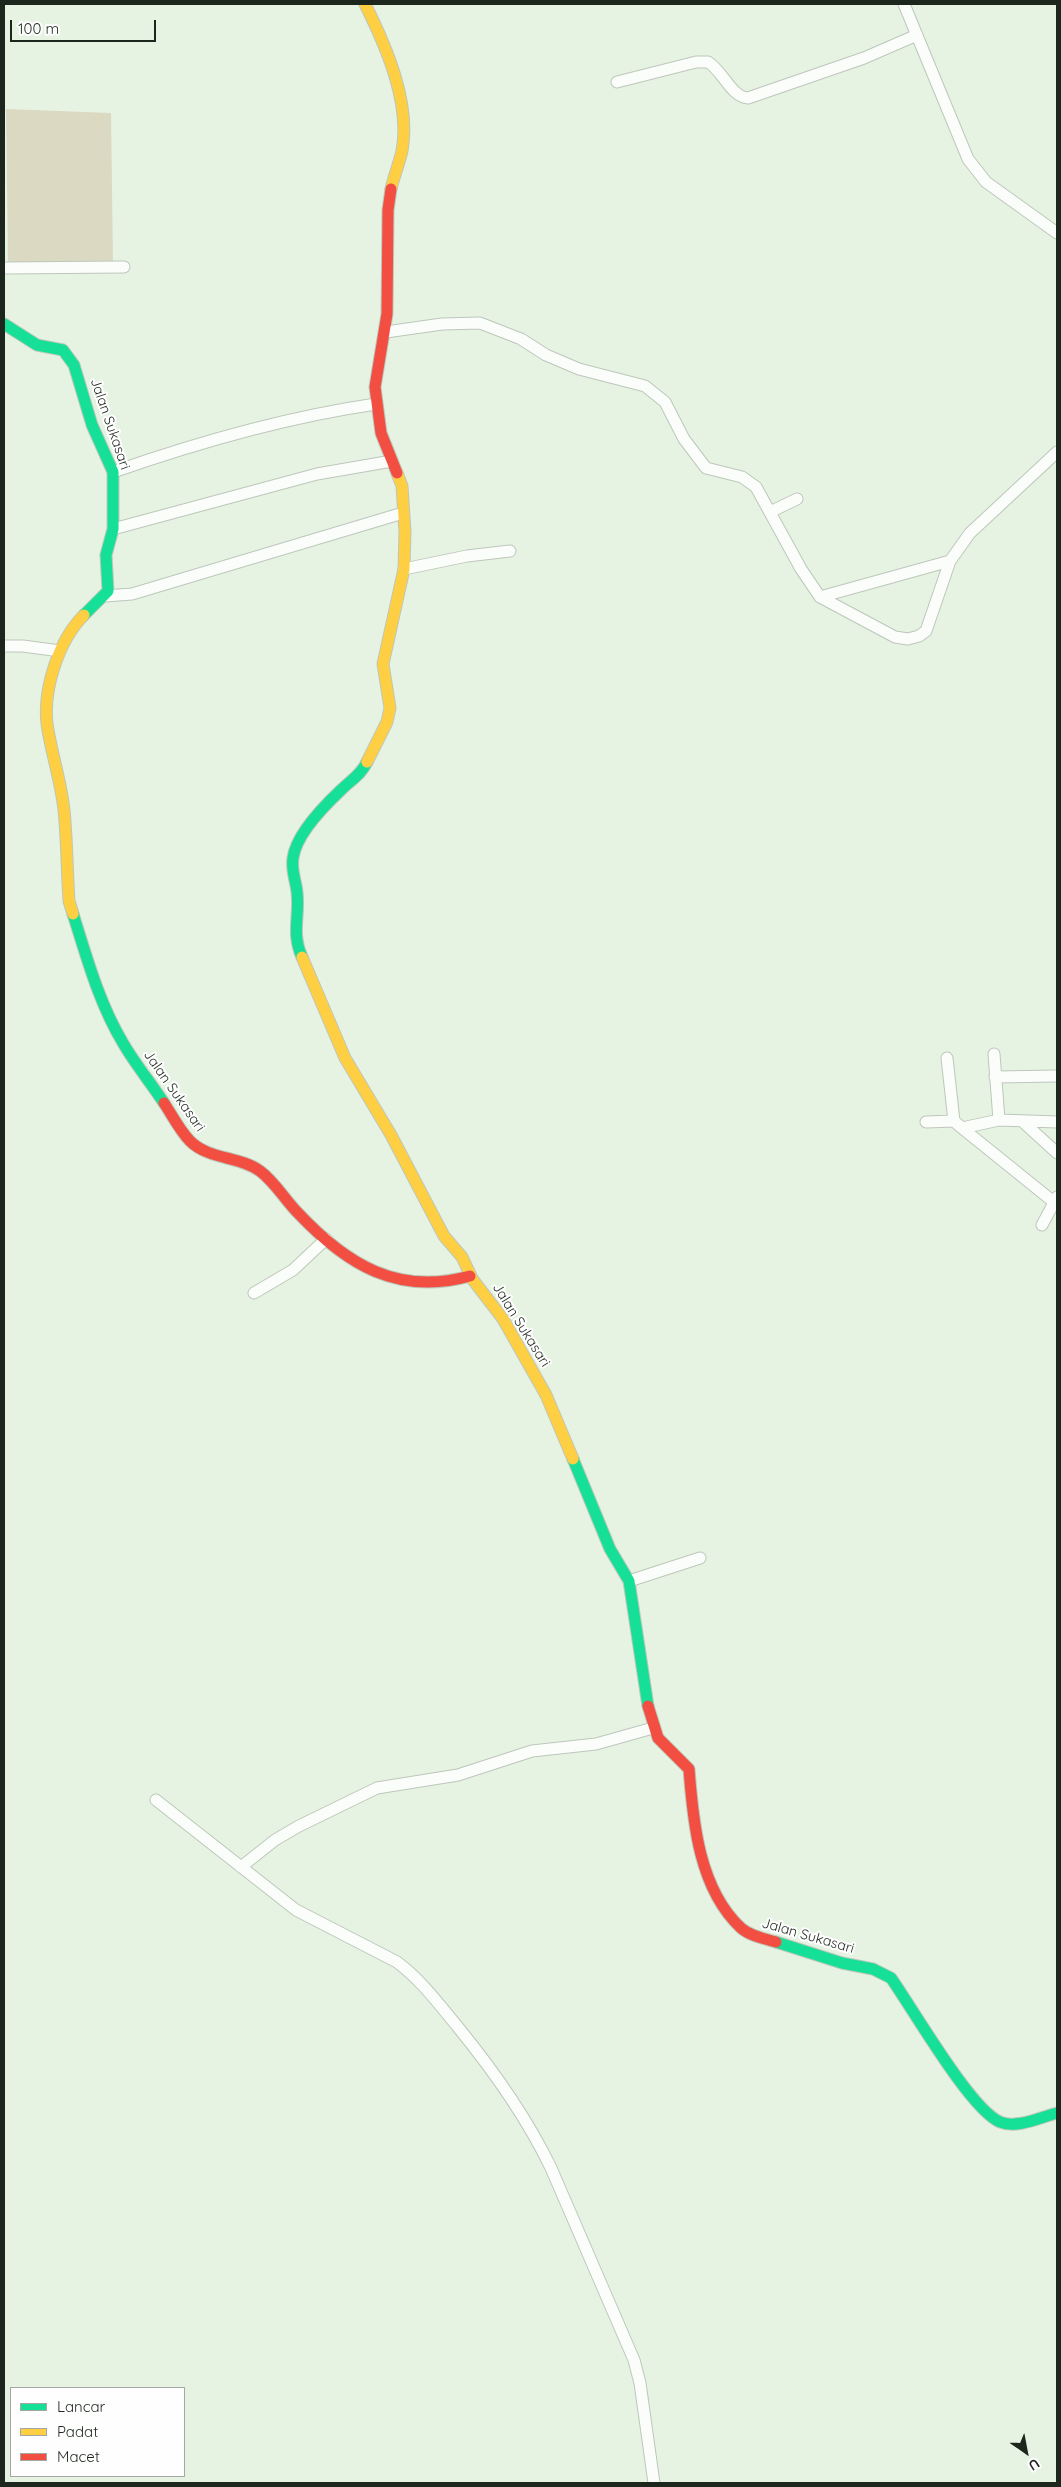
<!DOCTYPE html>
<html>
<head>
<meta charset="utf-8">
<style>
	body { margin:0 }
	#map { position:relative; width:1061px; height:2487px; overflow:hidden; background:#e6f3e3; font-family:Quicksand,sans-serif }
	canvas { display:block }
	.frame { position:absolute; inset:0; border:5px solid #1d261c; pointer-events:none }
	.legend { position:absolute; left:10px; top:2387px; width:175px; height:90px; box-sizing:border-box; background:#fefefe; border:1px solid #a4a8a4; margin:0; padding:6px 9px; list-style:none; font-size:15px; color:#1d261c }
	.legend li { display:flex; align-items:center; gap:10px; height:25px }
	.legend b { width:25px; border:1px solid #a4a8a4 }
	.north { position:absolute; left:1001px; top:2427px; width:50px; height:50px; -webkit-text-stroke:4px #fefefe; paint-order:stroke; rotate:147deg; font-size:14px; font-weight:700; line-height:20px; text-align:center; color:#1d261c }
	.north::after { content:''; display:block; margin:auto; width:18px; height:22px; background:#1d261c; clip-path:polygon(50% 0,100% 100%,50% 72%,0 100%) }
	.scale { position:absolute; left:10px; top:20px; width:146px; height:22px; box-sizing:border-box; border:2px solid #1d261c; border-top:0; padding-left:6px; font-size:15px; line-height:18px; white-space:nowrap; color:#1d261c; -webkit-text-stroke:4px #fefefe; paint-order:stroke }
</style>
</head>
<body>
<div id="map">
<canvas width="1061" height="2487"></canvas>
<div class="frame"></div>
<ul class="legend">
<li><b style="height:6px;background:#16e098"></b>Lancar</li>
<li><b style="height:6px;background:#ffcf43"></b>Padat</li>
<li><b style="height:6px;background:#f24e42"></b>Macet</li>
</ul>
<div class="north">U</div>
<div class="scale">100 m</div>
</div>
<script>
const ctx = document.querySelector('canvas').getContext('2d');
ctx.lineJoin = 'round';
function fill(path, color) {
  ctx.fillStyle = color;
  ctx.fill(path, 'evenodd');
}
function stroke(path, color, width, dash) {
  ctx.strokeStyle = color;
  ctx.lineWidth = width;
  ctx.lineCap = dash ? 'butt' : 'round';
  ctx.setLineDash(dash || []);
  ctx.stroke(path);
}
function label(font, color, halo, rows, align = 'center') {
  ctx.font = font + ' Quicksand,sans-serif';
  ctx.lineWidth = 4;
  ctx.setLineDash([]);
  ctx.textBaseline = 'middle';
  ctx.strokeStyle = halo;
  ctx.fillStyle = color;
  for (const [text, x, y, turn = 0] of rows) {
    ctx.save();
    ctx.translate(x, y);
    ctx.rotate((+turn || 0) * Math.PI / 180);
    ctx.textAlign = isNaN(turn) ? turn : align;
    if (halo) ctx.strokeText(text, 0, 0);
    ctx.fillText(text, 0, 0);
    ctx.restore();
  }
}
fill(new Path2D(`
	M6 109 111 113 113 262H8Z`), '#dcd9c2');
const street = new Path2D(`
	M904 4 968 159 986 182 1057 233
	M617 82 696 62H708C723 71 731 97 748 98L864 58 917 35
	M4 268 124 267
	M386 332 442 324 480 323 521 339 546 355 579 369 645 386 665 402 684 439 706 468 742 477 756 487 801 569 820 597 895 637 908 639 919 636 926 631 950 561 970 533 1057 452
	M113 472C199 442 286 417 376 404
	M770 512 797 499
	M113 529 317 474 392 461
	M404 569 467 556 510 551
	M105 596 132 594 403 513
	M820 597 950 561
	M4 646H23L60 651
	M994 1054 999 1120
	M947 1058 954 1121
	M995 1077 1057 1076
	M1022 1121 1057 1153
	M926 1122 954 1121 962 1128 999 1120 1057 1122
	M962 1128 1055 1203
	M1042 1225 1057 1197
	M254 1293 293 1270 326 1239
	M629 1581 700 1558
	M156 1800 296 1910 397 1962C421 1980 438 2003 457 2026 493 2070 526 2116 551 2168L634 2360 640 2383 654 2483
	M241 1867 275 1840 299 1826 377 1788 458 1775 532 1751 596 1744 653 1728`);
const fast = new Path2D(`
	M4 324 37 345 63 350 74 365 92 425 113 472V529L106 555 108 591 84 615
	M73 914C87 958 99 1003 123 1043 135 1064 151 1083 164 1103
	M302 957C291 933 300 916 297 892 296 881 291 871 293 858 296 835 324 806 341 790 351 780 361 775 367 762
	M573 1459 610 1549 629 1581 648 1706
	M776 1942 842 1963 873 1969 891 1978C913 2009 970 2109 1000 2122 1017 2129 1041 2117 1057 2113`);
const slow = new Path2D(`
	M365 4C386 46 411 103 402 151 399 164 394 176 391 189
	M367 762 387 722 390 708 383 664 404 569 405 532 402 486 397 473
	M73 914 69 901C67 871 67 840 64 810 61 781 51 752 47 724 43 688 59 640 84 615
	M302 957 345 1058 391 1135 444 1236 462 1257 471 1276
	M470 1276 503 1319 546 1395 573 1459`);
const jam = new Path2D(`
	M391 189 388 210 387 314 375 387 381 433 397 473
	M164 1103C172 1115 180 1131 190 1141 209 1160 240 1156 260 1171 275 1182 285 1200 298 1213 347 1265 398 1296 470 1276
	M648 1706 658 1738 689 1769C693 1822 699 1889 741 1928 750 1936 765 1939 776 1942`);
stroke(street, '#bdc7ba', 13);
stroke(fast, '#bdc7ba', 13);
stroke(slow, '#bdc7ba', 13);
stroke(jam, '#bdc7ba', 13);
stroke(street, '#fbfdfb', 11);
stroke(fast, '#16e098', 11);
stroke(slow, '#ffcf43', 11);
stroke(jam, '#f24e42', 11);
label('14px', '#1d261c', '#fefefe', [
	["Jalan Sukasari",110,424,71],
	["Jalan Sukasari",174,1091,55],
	["Jalan Sukasari",521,1325,58],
	["Jalan Sukasari",808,1936,16]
]);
</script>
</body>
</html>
